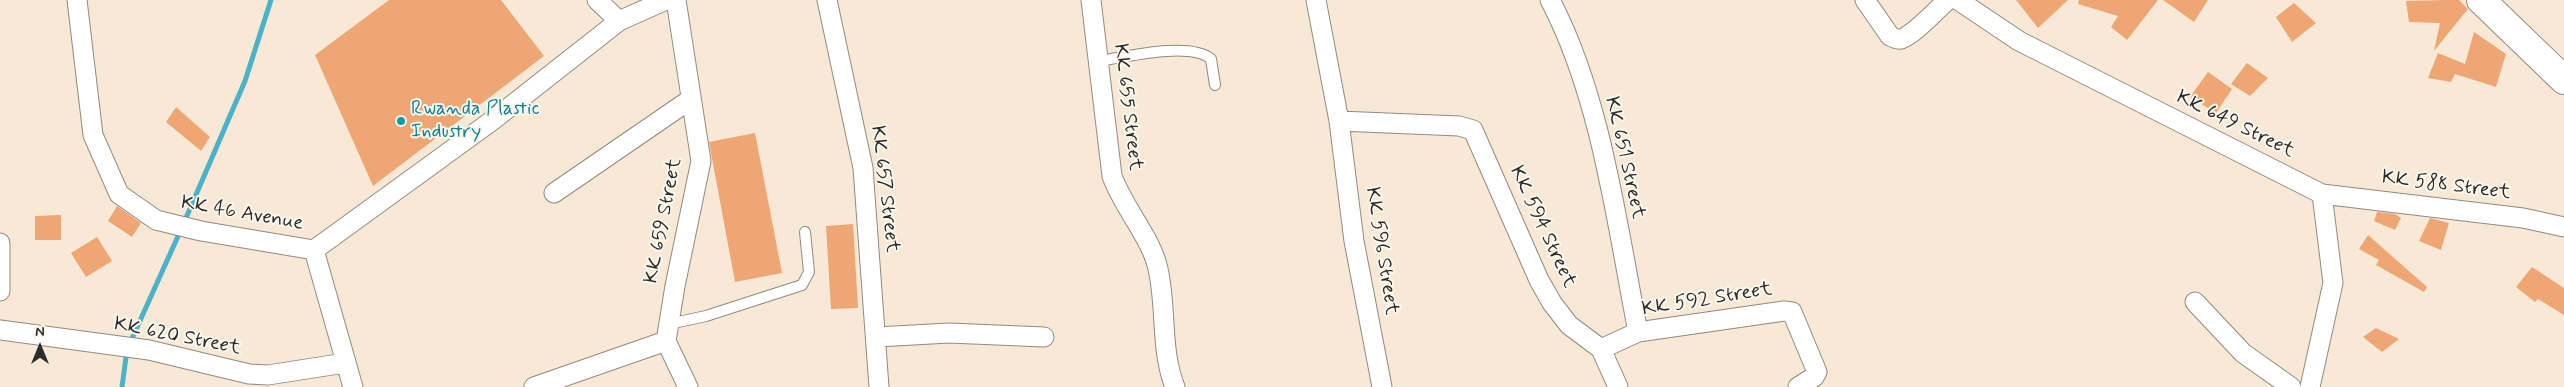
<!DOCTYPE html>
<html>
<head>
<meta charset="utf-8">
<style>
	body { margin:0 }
	#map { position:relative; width:2564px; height:387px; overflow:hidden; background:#f7e9d5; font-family:Mynerve,sans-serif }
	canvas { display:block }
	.north { position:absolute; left:15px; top:322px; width:50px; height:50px; -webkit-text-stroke:4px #fbf7ec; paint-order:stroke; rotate:0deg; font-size:14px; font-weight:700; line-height:20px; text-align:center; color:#2b2b2b }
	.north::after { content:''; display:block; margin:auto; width:18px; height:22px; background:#2b2b2b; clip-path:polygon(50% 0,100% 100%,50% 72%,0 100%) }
</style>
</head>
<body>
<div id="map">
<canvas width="2564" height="387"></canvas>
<div class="north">N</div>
</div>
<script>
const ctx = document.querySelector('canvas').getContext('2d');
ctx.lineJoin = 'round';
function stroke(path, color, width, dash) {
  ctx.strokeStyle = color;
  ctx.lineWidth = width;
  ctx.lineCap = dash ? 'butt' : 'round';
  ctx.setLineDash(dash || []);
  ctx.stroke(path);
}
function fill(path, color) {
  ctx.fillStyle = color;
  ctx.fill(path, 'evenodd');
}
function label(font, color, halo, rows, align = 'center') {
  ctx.font = font + ' Mynerve,sans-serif';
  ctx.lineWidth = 4;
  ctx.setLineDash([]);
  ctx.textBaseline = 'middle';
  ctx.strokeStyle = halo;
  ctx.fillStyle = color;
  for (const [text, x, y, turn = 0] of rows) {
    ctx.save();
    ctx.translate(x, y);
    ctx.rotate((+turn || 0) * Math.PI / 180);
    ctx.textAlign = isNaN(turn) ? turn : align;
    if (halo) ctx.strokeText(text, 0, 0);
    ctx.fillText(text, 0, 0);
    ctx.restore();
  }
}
stroke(new Path2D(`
	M186 218 245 81 271 0
	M130 343 179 234
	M122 387 127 350`), '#4cb2ca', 5);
fill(new Path2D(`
	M389 0H501L544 56 373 186 315 55Z
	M2016 0H2068L2038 28Z
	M2079 0H2158L2127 40 2111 27 2118 16 2078 4Z
	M2163 0H2208L2194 22Z
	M2445 0H2459L2468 9 2434 51 2440 23 2409 22 2406 1Z
	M2294 3 2316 23 2292 42 2276 17Z
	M2474 32 2506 54 2496 87 2455 74 2451 82 2428 78 2438 53 2465 64Z
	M2247 63 2268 78 2250 96 2231 84Z
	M2208 72 2232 89 2216 113 2190 97Z
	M176 107 210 137 201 151 166 122Z
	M755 133 782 273 735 282 709 142Z
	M117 206 141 223 132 237 108 221Z
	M2377 212 2395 214 2401 218 2395 230 2374 221Z
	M61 215V240H35V216Z
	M2430 218 2449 223 2441 250 2419 241Z
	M853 224 858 308 831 309 826 226Z
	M2368 235 2427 287 2424 292 2376 265 2379 260 2359 249Z
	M97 237 112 261 86 277 71 253Z
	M2532 267 2564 288V315L2538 299 2535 302 2516 287Z
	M2376 328 2399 339 2382 352 2363 337Z`), '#eea675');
const service = new Path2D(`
	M1099 61C1125 57 1190 41 1211 59L1215 85
	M669 324 706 316 802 285 809 272 805 232`);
const minor = new Path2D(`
	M77 0 93 135 119 194 156 220 201 231 314 250 493 120 619 21 666 0
	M597 0 619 21
	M676 0 701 161 675 286 666 341 688 387
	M827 0 863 168 879 387
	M1091 0 1112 176C1123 207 1152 239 1158 269 1167 308 1160 349 1175 387
	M1316 0 1339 121 1459 126 1473 130 1539 280 1552 303 1569 325 1601 349 1618 387
	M1550 0C1601 96 1617 225 1638 332
	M1865 0 1890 36C1894 38 1897 40 1901 39 1915 34 1936 10 1948 0
	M1958 0 2019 41 2322 194 2333 283 2310 387
	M1339 121 1354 241 1382 387
	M554 193 691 99
	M2322 194 2523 218 2564 227
	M0 243V291
	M314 250 353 387
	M2195 302 2243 353 2291 387
	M0 330 149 350 249 374 268 375 345 363
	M877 337 949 333 1044 337
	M1601 349 1638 332 1784 311 1792 312 1817 372 1814 377 1798 387
	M534 387 666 341`);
const secondary = new Path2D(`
	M2481 0 2564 80`);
stroke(service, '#918a80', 12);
stroke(minor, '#918a80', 21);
stroke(secondary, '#918a80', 30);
stroke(service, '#fff', 10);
stroke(minor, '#fff', 19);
stroke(secondary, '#fff', 28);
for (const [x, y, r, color] of [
	[401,121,5,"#0f9aa8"]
]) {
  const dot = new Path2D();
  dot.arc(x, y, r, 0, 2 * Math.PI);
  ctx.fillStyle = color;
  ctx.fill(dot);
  stroke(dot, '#fbf7ec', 2);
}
label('20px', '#2b2b2b', '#fbf7ec', [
	["KK 655 Street",1127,107,83],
	["KK 649 Street",2235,125,26],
	["KK 651 Street",1624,158,77],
	["KK 588 Street",2446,186,7],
	["KK 657 Street",884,189,83],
	["KK 46 Avenue",242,214,10],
	["KK 659 Street",664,221,-79],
	["KK 594 Street",1542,227,65],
	["KK 596 Street",1381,251,81],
	["KK 592 Street",1707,300,-9],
	["KK 620 Street",177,337,11]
]);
label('20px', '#0d838f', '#fbf7ec', [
	["Rwanda Plastic",411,110],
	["Industry",411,133]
], 'left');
</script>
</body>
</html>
